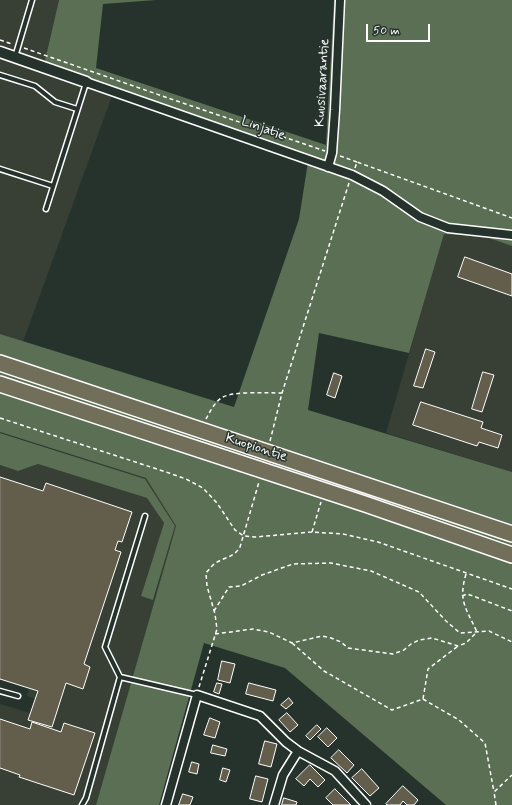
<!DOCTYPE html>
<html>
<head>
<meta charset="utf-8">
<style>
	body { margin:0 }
	#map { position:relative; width:512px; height:805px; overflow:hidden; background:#26332d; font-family:Mynerve,sans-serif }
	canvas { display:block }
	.scale { position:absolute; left:366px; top:24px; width:64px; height:18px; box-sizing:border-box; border:2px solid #fff; border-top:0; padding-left:5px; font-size:12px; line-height:14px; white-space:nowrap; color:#fff; -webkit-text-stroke:3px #26332d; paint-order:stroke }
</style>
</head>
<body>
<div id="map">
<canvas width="512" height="805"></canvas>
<div class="scale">50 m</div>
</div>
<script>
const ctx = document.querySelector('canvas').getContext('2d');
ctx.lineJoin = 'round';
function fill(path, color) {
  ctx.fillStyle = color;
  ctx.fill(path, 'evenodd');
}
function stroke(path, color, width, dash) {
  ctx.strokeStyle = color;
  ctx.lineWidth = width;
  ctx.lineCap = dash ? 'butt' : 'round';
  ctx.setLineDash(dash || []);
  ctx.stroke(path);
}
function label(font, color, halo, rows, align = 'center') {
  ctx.font = font + ' Mynerve,sans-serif';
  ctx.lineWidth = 3;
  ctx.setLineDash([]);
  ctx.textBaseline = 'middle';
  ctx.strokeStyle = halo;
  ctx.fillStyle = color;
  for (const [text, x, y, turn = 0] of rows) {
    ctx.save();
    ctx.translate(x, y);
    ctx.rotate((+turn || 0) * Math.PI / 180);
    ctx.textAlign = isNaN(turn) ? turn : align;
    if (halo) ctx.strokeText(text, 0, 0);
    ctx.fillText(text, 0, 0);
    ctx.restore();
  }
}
fill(new Path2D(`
	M0 0H59L47 51 113 93 23 342 0 334Z
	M444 234 483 236 512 246V472L386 433Z
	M0 432 146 478 176 526 96 805H0V704L30 713 35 699 27 696 29 689 0 680V465L18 471 38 464 147 498 164 523 141 596 154 599 175 526 145 479Z`), '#384036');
fill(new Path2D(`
	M59 0H156L103 4 96 68 326 145 334 0H512V246L483 236 444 234 409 353 319 333 308 410 512 472V805H446L285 668 204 643 159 805H96L176 526 146 478 0 432V334L234 407 299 219 308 162 43 69Z
	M0 433 145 479 175 526 153 600 141 596 164 523 147 498 38 464 18 471 0 465Z`), '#5a6f53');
const building = new Path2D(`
	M465 257 512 274V296L458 277Z
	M426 349 435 352 423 388 414 386Z
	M483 372 494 375 482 412 472 409Z
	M334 373 342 376 335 398 327 395Z
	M421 402 483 422 481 428 502 435 498 448 479 442 477 446 413 425Z
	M0 477 43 491 46 483 132 512 122 542 118 541 115 550 121 552 84 664 90 667 83 689 66 683 52 727 28 720 38 691 0 679Z
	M222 661 235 664 230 683 218 680Z
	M217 683 222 684 219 694 214 692Z
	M249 683 276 690 273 701 246 694Z
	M289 698 293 703 286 709 281 705Z
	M287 713 298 725 290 732 279 720Z
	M210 718 220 722 215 738 204 735Z
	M0 719 30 729 32 722 61 732 64 723 95 733 74 795 19 777 20 775 0 768Z
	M317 725 321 729 310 740 306 736Z
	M327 728 337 738 328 747 318 737Z
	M265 741 277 744 271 767 259 764Z
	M213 745 227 749 225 756 211 753Z
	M339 750 354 765 347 773 331 758Z
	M192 762 199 764 197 774 189 772Z
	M310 765 325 780 318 787 310 779 304 786 296 779Z
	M223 768 230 770 226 782 220 780Z
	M362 769 379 788 370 796 352 778Z
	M256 776 268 779 262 802 250 799Z
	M403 786 418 800 414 805H407L403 801 400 805H387L386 804Z
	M335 789 351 805H333L326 798Z
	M183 794 193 797 190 805H179Z
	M284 798 297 802 296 805H282Z`);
fill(building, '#635e4c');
stroke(building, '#fff', 1);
const service = new Path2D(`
	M15 57 32 0
	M0 75 35 86 55 102 77 109
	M0 169 53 186
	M46 209 86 83
	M120 677 197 695
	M0 691 18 696
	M82 805 86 798 120 677 105 647 145 516`);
const minor = new Path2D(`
	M86 82 352 175 383 191 420 217 448 228 512 235
	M328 167 332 153 335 110 340 0
	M166 805 197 695 260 716 286 742 298 751 335 771 366 805
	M274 805 283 775 298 751`);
const tertiary = new Path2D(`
	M0 52 86 82`);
const motorway = new Path2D(`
	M0 363 512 534
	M0 384 365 504 512 555`);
stroke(service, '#fff', 7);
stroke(minor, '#fff', 11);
stroke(tertiary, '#fff', 13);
stroke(motorway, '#fff', 18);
stroke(new Path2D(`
	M0 40 12 44
	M24 48 171 99 325 151
	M340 156 357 162
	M355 168 357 162 512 218
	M0 418 169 473 186 479 203 488 217 503 235 530 244 536 255 537 312 532 343 534 378 542 512 589
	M206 419C210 412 215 401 223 397 235 391 267 393 282 393
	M270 441 282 393 349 183
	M312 532 321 502
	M466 574C458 601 466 608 477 632
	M462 596 467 594 473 596 512 611
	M214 611 229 587 241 586 262 575 293 564 331 563 371 571 419 592 446 621 460 633 489 631 512 642
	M215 634 253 629 269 632 292 643 322 636 331 638 341 642 348 648 393 654 404 650 411 644 419 640 432 638 458 646 466 643 477 632
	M292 643 324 671 392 710 423 699 428 669 458 646
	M199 687 217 629 215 614 207 586 206 573C208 571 210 568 213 565 222 557 233 559 240 547L259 482
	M423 699 459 720 485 743 494 792
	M496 805 494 792 512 775`), '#fff', 1.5, [4, 3]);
stroke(service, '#26332d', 4);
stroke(minor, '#26332d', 8);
stroke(tertiary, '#26332d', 10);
stroke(motorway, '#716e59', 15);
label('14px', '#fff', '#26332d', [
	["Kuusivaarantie",323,83,-87],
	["Linjatie",263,129,20],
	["Kuopiontie",256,448,18]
]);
</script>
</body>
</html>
